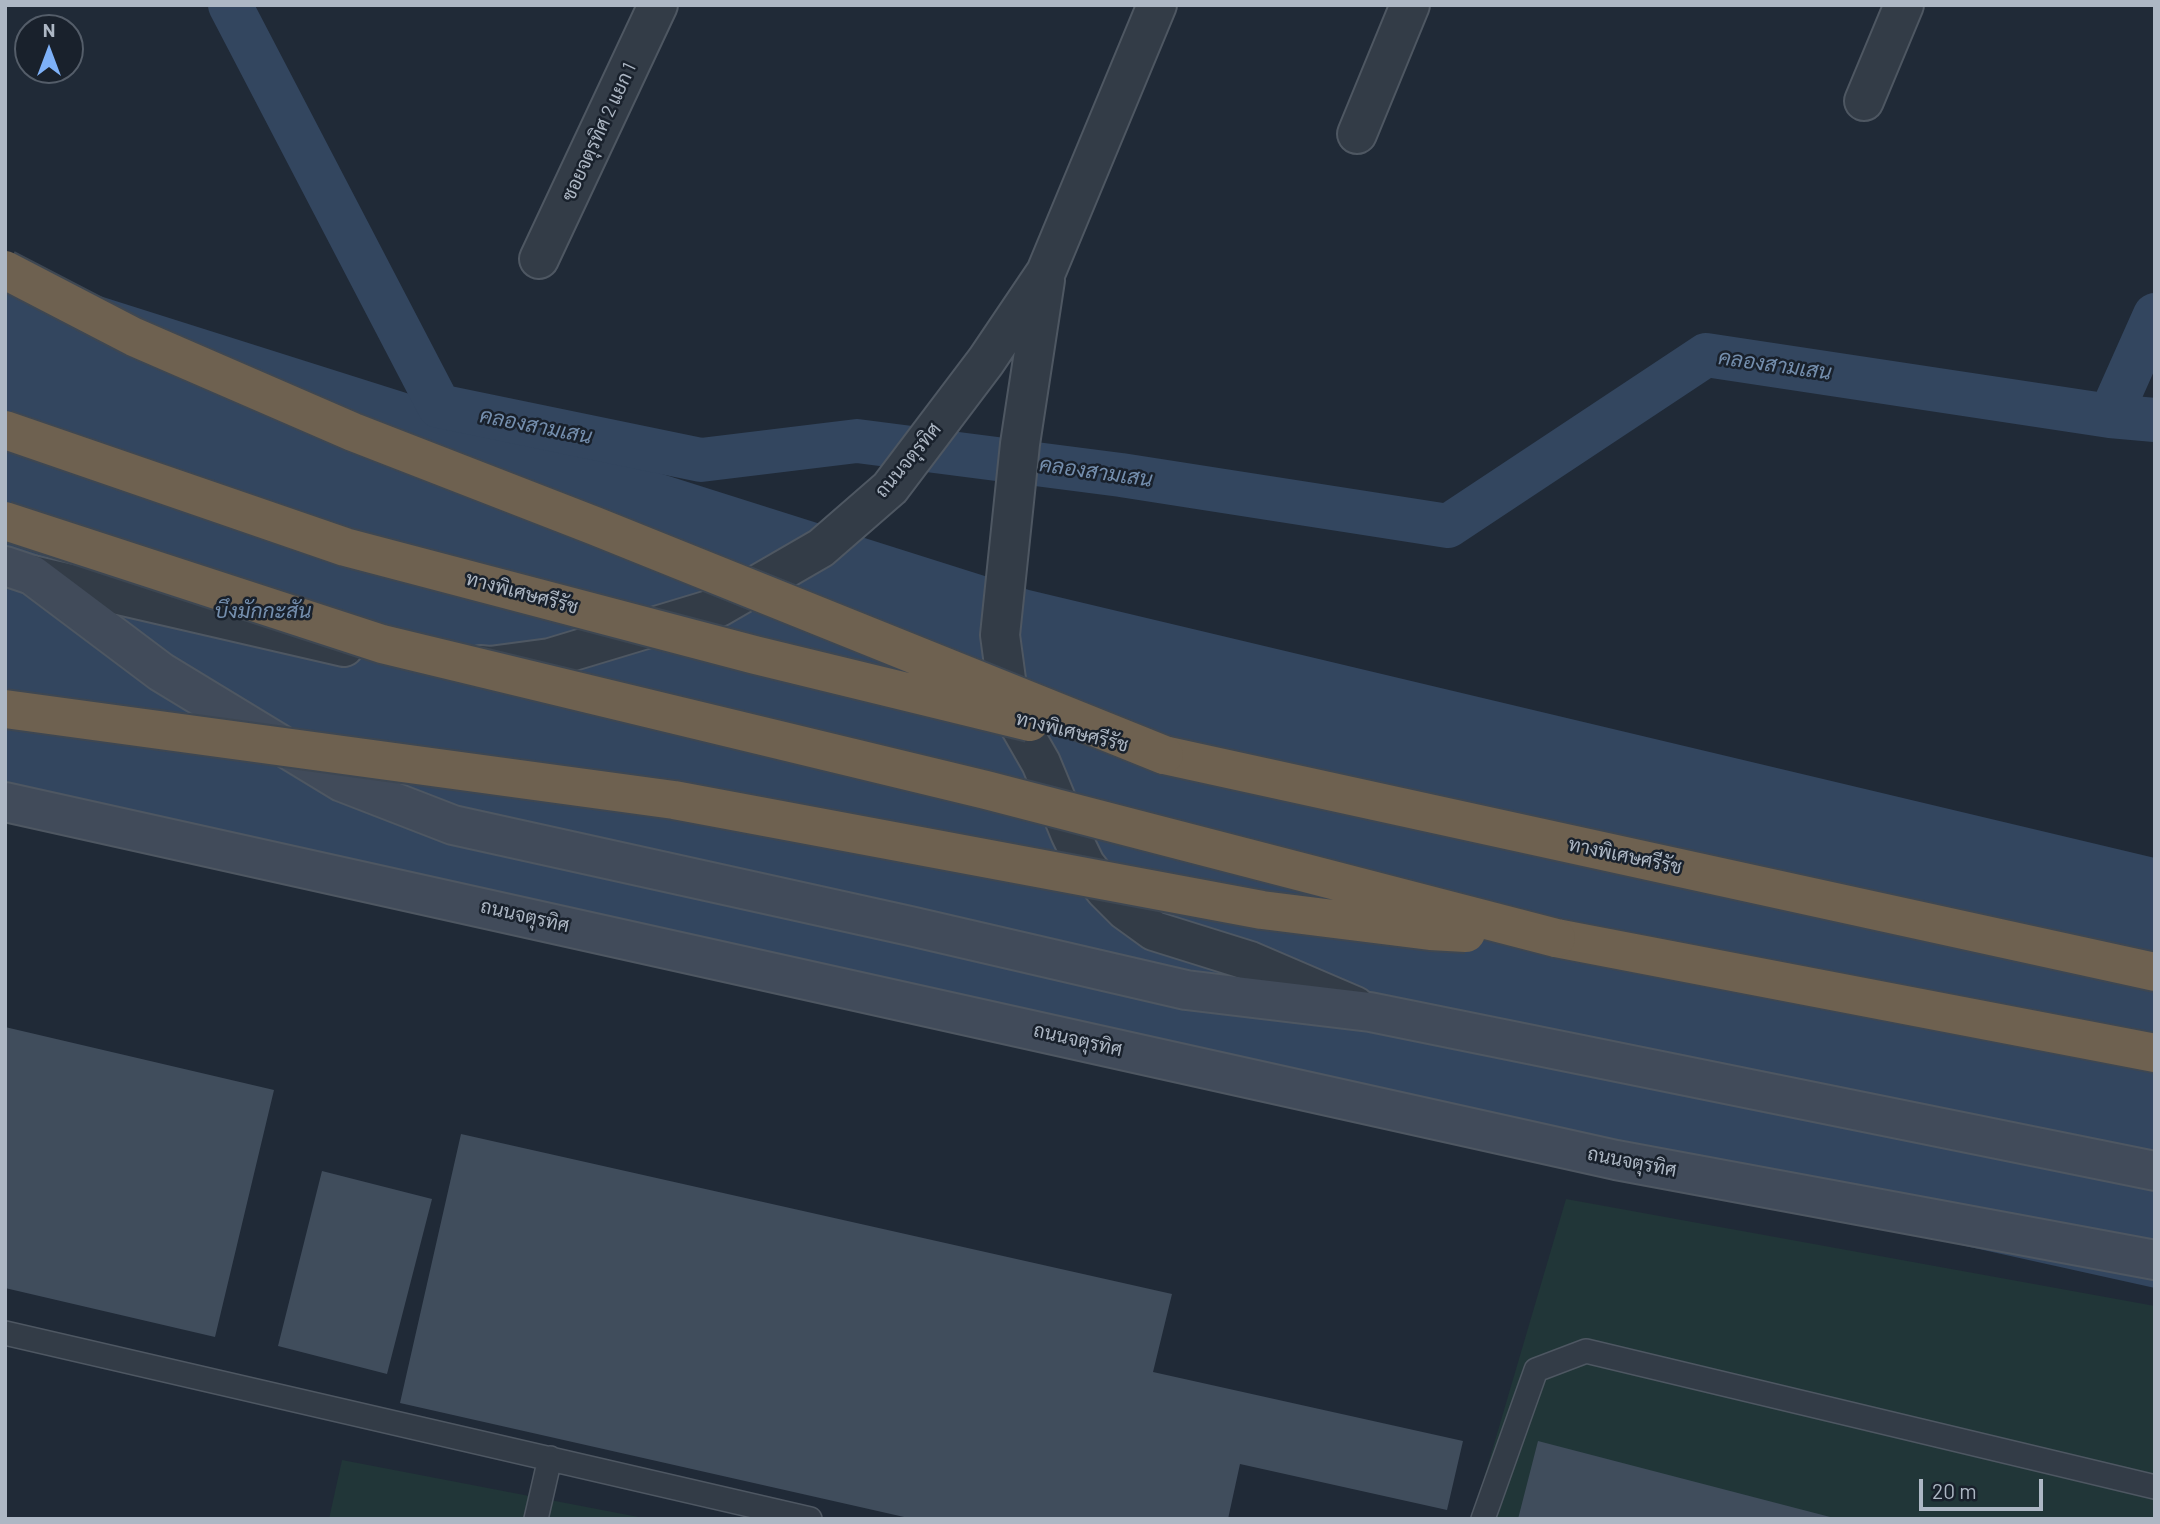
<!DOCTYPE html>
<html>
<head>
<meta charset="utf-8">
<style>
	body { margin:0 }
	#map { position:relative; width:2160px; height:1524px; overflow:hidden; background:#202a37; font-family:Barlow,sans-serif }
	canvas { display:block }
	.frame { position:absolute; inset:0; border:7px solid #adb7c4; pointer-events:none }
	.north { position:absolute; left:14px; top:14px; width:70px; height:70px; box-sizing:border-box; background:#19212c; border:2px solid #545d69; border-radius:50%; rotate:0deg; font-size:19px; font-weight:700; line-height:28px; text-align:center; color:#adb7c4 }
	.north::after { content:''; display:block; margin:auto; width:24px; height:32px; background:#7eb1f8; clip-path:polygon(50% 0,100% 100%,50% 72%,0 100%) }
	.scale { position:absolute; left:1919px; top:1479px; width:124px; height:32px; box-sizing:border-box; border:4px solid #adb7c4; border-top:0; padding-left:9px; font-size:21px; line-height:24px; white-space:nowrap; color:#adb7c4; -webkit-text-stroke:5px #19212c; paint-order:stroke }
</style>
</head>
<body>
<div id="map">
<canvas width="2160" height="1524"></canvas>
<div class="frame"></div>
<div class="north">N</div>
<div class="scale">20 m</div>
</div>
<script>
const ctx = document.querySelector('canvas').getContext('2d');
ctx.lineJoin = 'round';
function fill(path, color) {
  ctx.fillStyle = color;
  ctx.fill(path, 'evenodd');
}
function stroke(path, color, width, dash) {
  ctx.strokeStyle = color;
  ctx.lineWidth = width;
  ctx.lineCap = dash ? 'butt' : 'round';
  ctx.setLineDash(dash || []);
  ctx.stroke(path);
}
function label(font, color, halo, rows, align = 'center') {
  ctx.font = font + ' Barlow,Sarabun,sans-serif';
  ctx.lineWidth = 5;
  ctx.setLineDash([]);
  ctx.textBaseline = 'middle';
  ctx.strokeStyle = halo;
  ctx.fillStyle = color;
  for (const [text, x, y, turn = 0] of rows) {
    ctx.save();
    ctx.translate(x, y);
    ctx.rotate((+turn || 0) * Math.PI / 180);
    ctx.textAlign = isNaN(turn) ? turn : align;
    if (halo) ctx.strokeText(text, 0, 0);
    ctx.fillText(text, 0, 0);
    ctx.restore();
  }
}
fill(new Path2D(`
	M1566 1199 2155 1306V1519H1472Z
	M342 1460 649 1519H329Z`), '#213638');
fill(new Path2D(`
	M5 266 1029 590 2155 858V1288L5 812Z`), '#33465f');
stroke(new Path2D(`
	M230 5 439 406 701 460 857 441 1121 475 1448 526 1706 355 2110 416 2155 420
	M2110 416 2155 315`), '#33465f', 44);
fill(new Path2D(`
	M5 1027 274 1090 215 1337 5 1288Z
	M461 1134 1172 1294 1153 1372 1463 1441 1447 1510 1240 1464 1228 1519H913L400 1403Z
	M322 1171 432 1199 387 1374 278 1346Z
	M1538 1441 1834 1518V1519H1518Z`), '#404d5c');
const service = new Path2D(`
	M5 1333 810 1519
	M536 1519 550 1458
	M1483 1519 1536 1370 1586 1351 2155 1487`);
const minor = new Path2D(`
	M1864 101 1904 5
	M1357 134 1410 5
	M539 259 658 5`);
const tertiary = new Path2D(`
	M1045 280 1020 444 1000 635 1010 709 1041 763 1070 833 1085 864 1105 890 1125 910 1154 931 1250 961 1355 1006
	M32 575 344 647
	M480 665 490 666 550 658 719 607 821 548 890 488 986 361 1046 272 1157 5`);
const secondary = new Path2D(`
	M5 566 32 575 161 672 342 782 453 825 910 926 1186 990 1370 1012 2155 1171
	M5 802 1616 1160 2155 1260`);
const motorway = new Path2D(`
	M1164 755 2155 972
	M1556 938 2155 1053`);
stroke(service, '#4e5762', 26);
stroke(minor, '#4e5762', 42);
stroke(tertiary, '#4e5762', 42);
stroke(secondary, '#4e5762', 42);
stroke(motorway, '#3e4752', 42);
stroke(service, '#333c47', 23);
stroke(minor, '#333c47', 38);
stroke(tertiary, '#333c47', 38);
stroke(secondary, '#414b5a', 38);
stroke(motorway, '#6e6150', 38);
const motorwayBridge = new Path2D(`
	M5 270 134 337 353 432 595 526 1164 755
	M5 430 345 547 755 655 1030 722
	M5 521 382 644 986 790 1556 938
	M5 709 674 800 1262 910 1430 931 1466 933`);
stroke(motorwayBridge, '#3e4752', 42, []);
stroke(motorwayBridge, '#6e6150', 38);
label('19px', '#adb7c4', '#19212c', [
	["ซอยจตุรทิศ 2 แยก 1",599,132,-65],
	["ถนนจตุรทิศ",908,460,-50],
	["ทางพิเศษศรีรัช",522,593,15],
	["ทางพิเศษศรีรัช",1072,732,14],
	["ทางพิเศษศรีรัช",1625,856,12],
	["ถนนจตุรทิศ",525,916,13],
	["ถนนจตุรทิศ",1078,1040,13],
	["ถนนจตุรทิศ",1632,1162,11]
]);
label('italic 21px', '#748ead', '#19212c', [
	["คลองสามเสน",1775,365,8],
	["คลองสามเสน",536,426,11],
	["คลองสามเสน",1096,472,8],
	["บึงมักกะสัน",263,611]
]);
</script>
</body>
</html>
